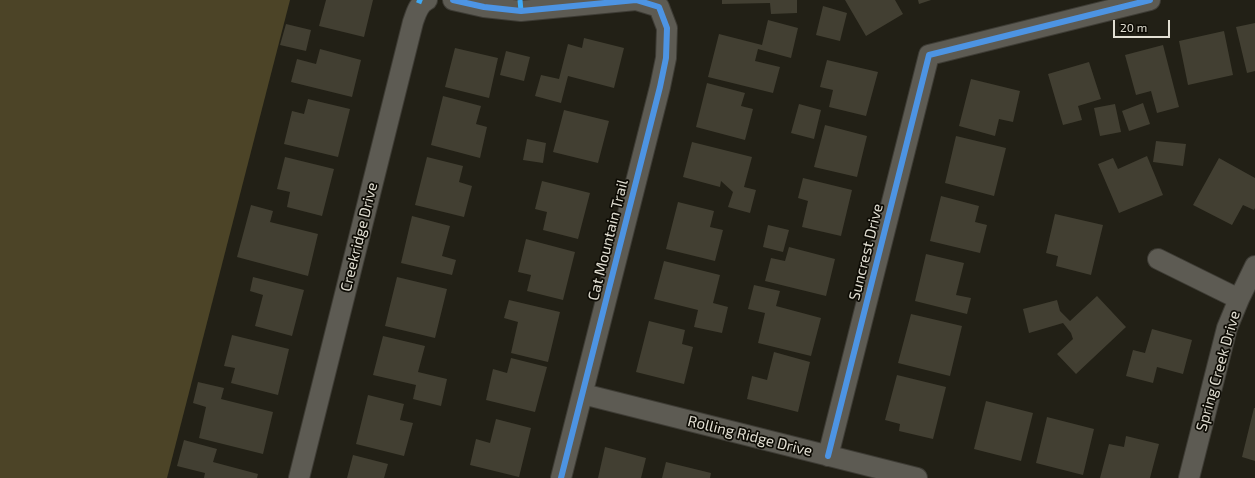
<!DOCTYPE html>
<html>
<head>
<meta charset="utf-8">
<style>
	body { margin:0 }
	#map { position:relative; width:1255px; height:478px; overflow:hidden; background:#222016; font-family:"Exo 2",sans-serif }
	canvas { display:block }
	.scale { position:absolute; left:1113px; top:20px; width:57px; height:18px; box-sizing:border-box; border:2px solid #e2dfd3; border-top:0; padding-left:5px; font-size:12px; line-height:14px; white-space:nowrap; color:#e2dfd3; -webkit-text-stroke:3px #0e0c05; paint-order:stroke }
</style>
</head>
<body>
<div id="map">
<canvas width="1255" height="478"></canvas>
<div class="scale">20 m</div>
</div>
<script>
const ctx = document.querySelector('canvas').getContext('2d');
ctx.lineJoin = 'round';
function fill(path, color) {
  ctx.fillStyle = color;
  ctx.fill(path, 'evenodd');
}
function stroke(path, color, width, dash) {
  ctx.strokeStyle = color;
  ctx.lineWidth = width;
  ctx.lineCap = dash ? 'butt' : 'round';
  ctx.setLineDash(dash || []);
  ctx.stroke(path);
}
function label(font, color, halo, rows, align = 'center') {
  ctx.font = font + ' "Exo 2",sans-serif';
  ctx.lineWidth = 3.5;
  ctx.setLineDash([]);
  ctx.textBaseline = 'middle';
  ctx.strokeStyle = halo;
  ctx.fillStyle = color;
  for (const [text, x, y, turn = 0] of rows) {
    ctx.save();
    ctx.translate(x, y);
    ctx.rotate((+turn || 0) * Math.PI / 180);
    ctx.textAlign = isNaN(turn) ? turn : align;
    if (halo) ctx.strokeText(text, 0, 0);
    ctx.fillText(text, 0, 0);
    ctx.restore();
  }
}
fill(new Path2D(`
	M0 0H290L167 478H0Z`), '#4c4427');
fill(new Path2D(`
	M326 0H373L364 37 319 26Z
	M722 0H797V13L771 14 770 3 722 4Z
	M845 0H895L903 14 866 36Z
	M918 0H931L919 4Z
	M823 6 847 13 840 41 816 35Z
	M768 20 798 28 791 58 758 49 755 61 780 67 773 93 708 77 719 34 762 45Z
	M1255 23V71L1247 73 1236 27Z
	M286 24 311 30 306 51 280 45Z
	M1224 31 1233 75 1188 85 1179 41Z
	M584 38 624 48 614 88 568 76 561 103 535 96 541 75 559 79 568 44 582 48Z
	M1163 45 1179 107 1157 113 1151 91 1136 95 1125 55Z
	M455 48 498 58 489 98 445 87Z
	M320 49 361 60 352 97 291 82 297 59 316 64Z
	M506 51 530 57 524 81 500 75Z
	M827 60 878 72 866 116 829 107 833 90 820 87Z
	M1089 62 1101 99 1078 106 1082 120 1063 125 1048 74Z
	M971 79 1020 91 1013 122 999 119 995 136 959 126Z
	M707 83 745 93 741 106 753 109 745 140 696 127Z
	M443 96 481 106 476 124 487 127 480 158 431 145Z
	M308 99 350 109 338 157 284 144 292 111 304 114Z
	M1143 103 1150 124 1129 131 1122 111Z
	M799 104 821 110 814 139 791 133Z
	M1115 104 1121 132 1100 136 1094 108Z
	M564 110 609 121 598 163 553 152Z
	M825 125 867 136 857 177 814 167Z
	M956 136 1006 148 994 196 945 183Z
	M527 139 546 143 543 163 523 160Z
	M1156 141 1186 144 1183 166 1153 162Z
	M692 142 752 157 744 187 756 190 750 213 728 207 733 192 721 181 720 187 683 177Z
	M1147 156 1163 195 1119 213 1098 164 1113 158 1118 169Z
	M285 157 334 169 322 216 287 207 290 192 277 189Z
	M427 157 463 166 459 182 472 186 464 217 415 205Z
	M1219 158 1255 178V208L1254 210 1243 205 1232 225 1193 205Z
	M803 178 852 190 841 236 802 227 808 201 798 198Z
	M542 181 590 193 578 239 543 230 547 212 535 209Z
	M941 196 979 206 975 222 987 225 980 253 930 241Z
	M678 202 714 211 710 227 723 230 715 261 666 249Z
	M251 205 273 211 270 222 318 234 308 276 237 257Z
	M1055 214 1103 225 1091 275 1056 266 1058 256 1046 253Z
	M412 216 450 226 442 256 456 260 452 275 401 263Z
	M768 225 789 230 783 252 763 247Z
	M526 239 575 252 563 300 527 291 531 275 518 272Z
	M789 247 835 259 826 296 765 281 771 258 785 261Z
	M926 254 964 263 956 295 971 298 967 314 915 301Z
	M664 261 720 275 713 303 728 307 722 333 694 327 698 310 654 299Z
	M253 277 304 290 292 336 255 326 263 295 250 291Z
	M397 277 447 289 435 338 385 326Z
	M754 285 780 291 776 306 821 318 811 356 758 343 765 313 748 309Z
	M1097 296 1126 327 1076 374 1057 354 1073 339 1071 333 1063 323 1029 333 1023 309 1057 300 1060 311 1070 321Z
	M509 300 560 312 548 362 511 353 518 322 504 318Z
	M911 314 962 326 950 376 898 363Z
	M649 321 685 330 682 344 693 347 684 384 636 372Z
	M1152 329 1192 340 1183 374 1157 367 1153 383 1126 376 1133 350 1145 353Z
	M232 335 289 349 278 395 231 383 235 368 224 366Z
	M383 336 425 346 418 372 447 379 441 406 413 399 416 385 373 375Z
	M774 352 810 362 798 412 747 399 752 376 767 380Z
	M511 358 547 367 535 412 486 400 493 369 507 373Z
	M897 375 946 387 933 439 899 431 900 424 885 420Z
	M198 382 224 388 221 399 273 412 263 454 199 438 206 407 193 403Z
	M368 395 404 404 400 420 413 423 404 456 356 444Z
	M986 401 1033 413 1021 461 974 449Z
	M1254 408H1255V461L1242 457Z
	M1047 417 1094 429 1083 475 1036 463Z
	M496 419 531 428 519 477 470 465 476 439 490 443Z
	M1126 436 1159 444 1150 478H1100L1109 444 1124 447Z
	M184 440 217 449 213 462 258 474 257 478H204L205 473 177 466Z
	M605 447 646 458 641 478H598Z
	M353 455 388 464 384 478H347Z
	M666 462 711 473 710 478H662Z`), '#423f32');
const minor = new Path2D(`
	M453 0 484 7 521 11 636 0 659 7 667 28 666 58 660 87 561 478
	M1158 259 1239 299
	M583 394 917 478
	M828 456 929 55 1150 0
	M299 478 413 22C416 14 418 4 427 0
	M1189 478 1227 328 1239 299 1255 266`);
stroke(minor, '#3e3c35', 22);
stroke(minor, '#5d5b53', 20);
stroke(new Path2D(`
	M417 0 422 2
	M520 0 521 11`), '#3fa9f5', 5, [10, 5]);
stroke(new Path2D(`
	M453 0 484 7 521 11 636 0 659 7 667 28 666 58 660 87 561 478
	M828 456 929 55 1150 0`), '#4d94e3', 6);
label('15px', '#e2dfd3', '#0e0c05', [
	["Creekridge Drive",359,237,-76],
	["Cat Mountain Trail",608,240,-76],
	["Suncrest Drive",866,252,-76],
	["Spring Creek Drive",1218,371,-74],
	["Rolling Ridge Drive",750,436,14]
]);
</script>
</body>
</html>
